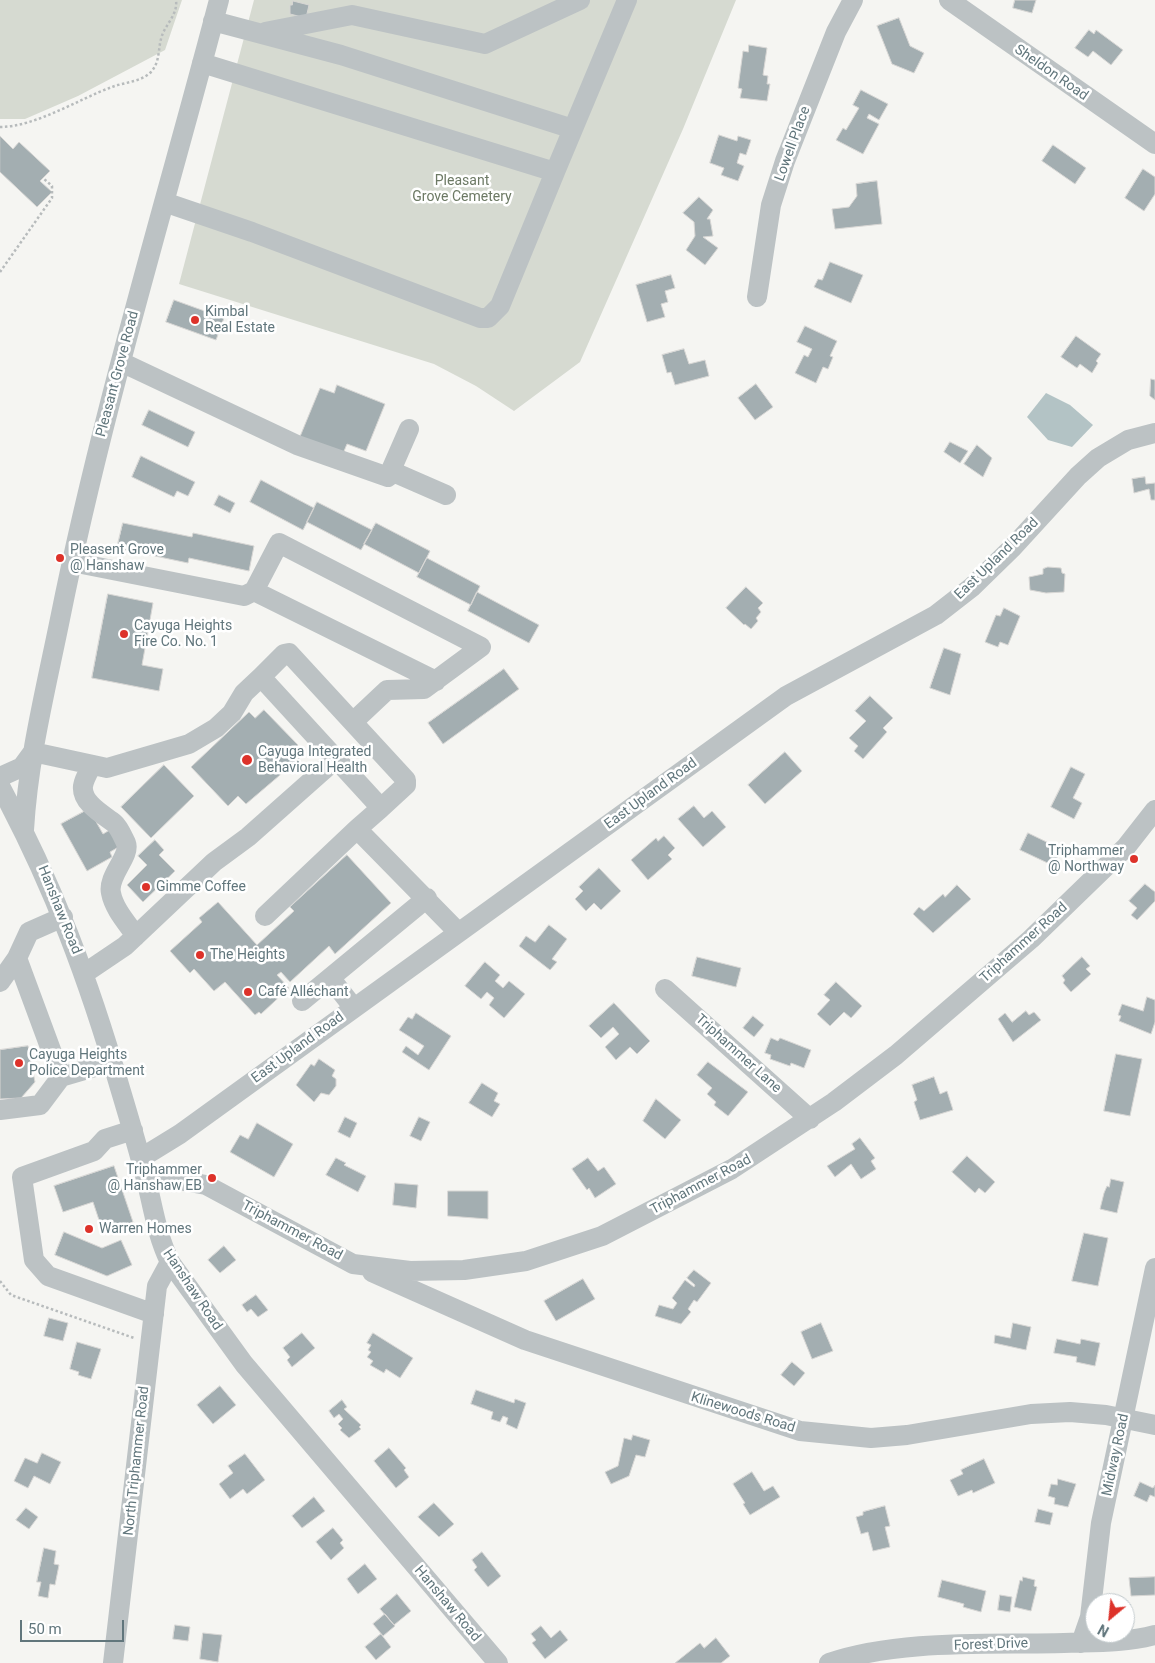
<!DOCTYPE html>
<html>
<head>
<meta charset="utf-8">
<style>
	body { margin:0 }
	#map { position:relative; width:1155px; height:1663px; overflow:hidden; background:#f5f5f2; font-family:Roboto,sans-serif }
	canvas { display:block }
	.north { position:absolute; left:1085px; top:1593px; width:50px; height:50px; box-sizing:border-box; background:#fff; border:1px solid #c0c8cb; border-radius:50%; rotate:208deg; font-size:14px; font-weight:700; line-height:20px; text-align:center; color:#61767c }
	.north::after { content:''; display:block; margin:auto; width:18px; height:22px; background:#dd322a; clip-path:polygon(50% 0,100% 100%,50% 72%,0 100%) }
	.scale { position:absolute; left:20px; top:1620px; width:104px; height:22px; box-sizing:border-box; border:2px solid #61767c; border-top:0; padding-left:6px; font-size:15px; line-height:18px; white-space:nowrap; color:#61767c; -webkit-text-stroke:4px #fff; paint-order:stroke }
</style>
</head>
<body>
<div id="map">
<canvas width="1155" height="1663"></canvas>
<div class="north">N</div>
<div class="scale">50 m</div>
</div>
<script>
const ctx = document.querySelector('canvas').getContext('2d');
ctx.lineJoin = 'round';
function fill(path, color) {
  ctx.fillStyle = color;
  ctx.fill(path, 'evenodd');
}
function stroke(path, color, width, dash) {
  ctx.strokeStyle = color;
  ctx.lineWidth = width;
  ctx.lineCap = dash ? 'butt' : 'round';
  ctx.setLineDash(dash || []);
  ctx.stroke(path);
}
function label(font, color, halo, rows, align = 'center') {
  ctx.font = font + ' Roboto,sans-serif';
  ctx.lineWidth = 5;
  ctx.setLineDash([]);
  ctx.textBaseline = 'middle';
  ctx.strokeStyle = halo;
  ctx.fillStyle = color;
  for (const [text, x, y, turn = 0] of rows) {
    ctx.save();
    ctx.translate(x, y);
    ctx.rotate((+turn || 0) * Math.PI / 180);
    ctx.textAlign = isNaN(turn) ? turn : align;
    if (halo) ctx.strokeText(text, 0, 0);
    ctx.fillText(text, 0, 0);
    ctx.restore();
  }
}
fill(new Path2D(`
	M0 0H182L165 50 78 96 55 106 25 119H0Z
	M254 0H736L683 129 580 362 514 411 476 386 434 364 179 284Z`), '#d6dad1');
fill(new Path2D(`
	M1046 393 1070 405 1093 425 1072 447 1048 440 1027 417Z`), '#b3c3c5');
const building = new Path2D(`
	M1015 0H1036L1032 13 1013 8Z
	M293 1 309 5 306 18 290 14V5H292Z
	M899 18 910 46 924 53 914 73 892 64 877 26Z
	M1089 30 1094 34 1096 30 1123 50 1111 65 1093 51 1088 57 1075 48Z
	M749 45 767 48 763 75 768 76 767 84H770L767 101 740 98 742 89 738 88 743 51 748 52Z
	M861 90 888 104 879 120 869 114 867 118 879 124 863 154 836 140 843 128 846 130 859 108 853 105Z
	M719 135 737 141 738 136 751 140 746 155 740 153 737 163 744 166 738 181 721 175 724 168 710 163Z
	M0 136 13 149 19 142 50 171 40 181 52 192 37 207 0 172Z
	M1053 145 1086 168 1075 184 1042 161Z
	M1143 169 1155 177V194L1144 211 1125 198Z
	M877 181 882 224 835 229 832 209 849 207 857 196 856 184Z
	M699 197 713 210 707 219H710L713 236 703 237 718 248 705 265 686 250 695 236 694 222 683 213Z
	M830 262 863 275 851 303 814 287 818 279 822 280Z
	M671 275 675 288 665 291 668 302 661 304 665 317 647 322 636 285Z
	M174 300 224 318 216 340 166 322Z
	M805 326 837 341 830 356 833 357 828 369 823 367 816 383 795 373 804 355 808 357 812 349 797 342Z
	M1076 336 1101 354 1096 361 1098 363 1092 373 1080 364 1077 368 1061 357Z
	M684 349 689 364 705 360 709 376 675 385 671 372 667 373 662 355Z
	M1151 379 1155 380V400L1150 396Z
	M756 384 773 407 755 420 738 398Z
	M337 385 385 404 366 451 347 444 342 456 299 439 320 388 334 393Z
	M149 410 195 432 188 447 142 425Z
	M950 442 968 451 960 463 944 452Z
	M977 445 992 458 983 477 964 464Z
	M141 456 195 482 188 496 177 491 174 497 132 477Z
	M1145 477 1146 484 1155 483V500H1151L1149 489 1134 493 1132 479Z
	M261 480 314 508 303 530 250 502Z
	M219 495 235 503 230 513 214 505Z
	M317 502 372 530 361 550 307 522Z
	M123 523 192 537 193 533 254 546 249 571 189 558 188 563 117 548Z
	M376 523 430 551 419 573 364 544Z
	M427 558 480 586 471 605 417 577Z
	M1048 567 1061 568 1062 573 1065 574 1064 592 1046 593 1030 590 1029 577 1043 574V569Z
	M746 587 763 603 758 608 761 612 756 618 758 621 751 629 745 624 744 625 726 608Z
	M477 592 539 625 529 643 468 611Z
	M108 594 153 603 142 665 163 669 159 691 92 678Z
	M1004 608 1020 616 1008 645 1000 642 998 647 985 642 996 615 1000 616Z
	M944 648 961 654 950 695 930 688Z
	M504 669 519 689 443 744 428 723Z
	M870 696 893 718 883 728 887 732 863 759 854 751 858 746 849 738 866 721 855 711Z
	M264 710 298 745 293 750 300 758 246 804 238 796 228 806 191 767 249 712 255 718Z
	M785 752 802 771 765 804 748 785Z
	M164 765 194 796 151 838 121 807Z
	M1071 767 1085 774 1073 798 1082 803 1074 819 1051 807Z
	M694 806 704 818 712 811 726 827 703 847 678 819Z
	M89 809 103 834 113 828 122 845 110 852 112 857 87 871 61 824Z
	M1028 833 1061 849 1054 866 1020 850Z
	M664 836 675 848 668 855 672 859 648 880 631 860 656 838 658 841Z
	M155 840 164 850 159 855 175 871 143 902 127 885 147 865 138 856Z
	M347 855 391 903 335 954 329 946 290 982 281 972 277 975 289 988 261 1014 259 1012 255 1015 225 982 214 991 194 969 190 973 170 951 202 922 199 918 218 902 257 945 294 911 290 907Z
	M599 868 621 891 601 910 594 903 586 911 575 899 583 891 579 887Z
	M1145 884 1155 892V901L1137 920 1131 915 1137 908 1129 901Z
	M957 885 971 899 933 933 913 914 919 907 924 911 943 894 945 897Z
	M549 925 567 939 552 959 557 962 550 970 519 946 526 936 535 942Z
	M697 957 741 968 736 987 692 976Z
	M1082 957 1090 966 1086 969 1091 974 1071 992 1063 983 1065 980 1062 976Z
	M485 962 500 975 495 981 503 988 509 981 525 994 504 1018 489 1005 494 998 487 992 481 999 465 986Z
	M836 982 862 1006 851 1018 844 1012 830 1026 817 1014 830 1000 824 995Z
	M1147 997 1155 1000V1022L1151 1034 1119 1021 1121 1016 1118 1015 1122 1004 1143 1011Z
	M614 1003 650 1041 637 1054 630 1047 616 1060 605 1047 619 1034 613 1027 601 1038 589 1026Z
	M1026 1011 1029 1015 1034 1012 1041 1020 1013 1042 998 1019 1005 1013 1012 1022Z
	M416 1013 451 1036 429 1070 402 1052 406 1046 418 1055 424 1046 399 1030 408 1017 412 1019Z
	M753 1016 764 1025 754 1037 743 1028Z
	M771 1038 778 1041 780 1038 811 1050 804 1068 791 1063 790 1066 770 1059 771 1055 765 1053Z
	M28 1046 35 1082 21 1098 0 1099V1050Z
	M1116 1054 1142 1059 1130 1116 1104 1111Z
	M319 1059 335 1070 332 1076 336 1079V1086L329 1095 321 1093 314 1102 296 1085 311 1064 314 1066Z
	M708 1062 748 1092 728 1116 714 1105 716 1102 707 1094 712 1088 697 1075Z
	M934 1077 940 1094 947 1091 953 1110 920 1120 914 1102 917 1100 912 1085Z
	M482 1083 498 1093 494 1101 500 1104 492 1117 469 1103Z
	M656 1099 681 1120 665 1139 643 1121Z
	M345 1117 357 1123 350 1138 338 1132Z
	M419 1117 430 1122 421 1141 410 1136Z
	M257 1123 293 1144 274 1177 230 1152 240 1135 248 1139Z
	M860 1138 875 1158 871 1161 876 1169 861 1179 851 1164 835 1177 827 1166 855 1149 852 1144Z
	M967 1156 995 1182 985 1193 979 1188 975 1193 952 1172Z
	M336 1158 346 1163 344 1165 366 1176 358 1192 326 1175Z
	M588 1158 598 1171 604 1167 616 1184 595 1198 589 1188 587 1190 572 1169Z
	M114 1166 133 1222 103 1232 93 1202 63 1212 54 1186Z
	M1111 1179 1124 1182 1117 1213 1100 1209 1104 1193 1107 1186 1109 1187Z
	M395 1183 418 1185 416 1208 393 1205Z
	M448 1191H488V1219L448 1216Z
	M64 1232 102 1248 121 1240 132 1265 107 1276 55 1255Z
	M1084 1233 1108 1238 1098 1286 1072 1281Z
	M224 1246 236 1260 220 1273 208 1260Z
	M694 1270 711 1283 697 1302 694 1300 688 1309 691 1312 681 1324 655 1316 659 1305 673 1309 677 1303 672 1298 685 1280 694 1287 695 1285 687 1278Z
	M583 1279 595 1299 556 1321 544 1301Z
	M256 1295 268 1310 258 1317 251 1309 247 1312 242 1305Z
	M49 1318 68 1323 63 1341 44 1336Z
	M821 1323 833 1351 812 1359 801 1332Z
	M1013 1323 1031 1327 1026 1350 994 1343 995 1335 1010 1338Z
	M302 1333 315 1348 292 1367 287 1360 290 1357 283 1348Z
	M373 1333 413 1358 400 1378 386 1369 384 1373 370 1365 373 1361 367 1357 371 1352 368 1350 371 1345 367 1343Z
	M1057 1339 1080 1344 1081 1339 1100 1343 1095 1366 1076 1362 1077 1357 1054 1353Z
	M77 1342 101 1349 91 1379 78 1375 79 1372 70 1369Z
	M792 1362 805 1373 794 1386 781 1375Z
	M220 1386 236 1405 213 1424 197 1405Z
	M476 1390 514 1403 515 1399 526 1403 517 1429 506 1424 508 1418 503 1416 500 1422 491 1419 493 1412 471 1404Z
	M342 1400 347 1407 344 1409 361 1425 359 1427 361 1429 349 1438 340 1430 342 1428 338 1424 343 1419 339 1414 334 1418 329 1411Z
	M633 1435 650 1440 645 1457 636 1455 629 1476 611 1484 605 1472 618 1466 624 1438 631 1440Z
	M389 1448 406 1468 404 1470 409 1477 396 1488 374 1461Z
	M42 1453 61 1462 50 1484 34 1476 28 1488 14 1481 25 1458 37 1463Z
	M245 1454 265 1480 247 1494 243 1489 230 1499 219 1484 233 1473 228 1466Z
	M984 1459 995 1483 973 1493 972 1490 958 1496 950 1480 963 1474 961 1470Z
	M752 1472 764 1491 773 1486 780 1497 750 1515 743 1504 745 1503 733 1484Z
	M1058 1479 1076 1484 1068 1507 1054 1504 1055 1498 1048 1496 1051 1484 1057 1485Z
	M1140 1482 1153 1488 1155 1485V1497L1150 1495 1147 1502 1134 1496Z
	M314 1497 325 1511 302 1528 292 1516Z
	M434 1503 454 1524 439 1537 418 1517Z
	M885 1506 890 1526 885 1527 890 1547 873 1551 868 1532 861 1534 856 1517 863 1515V1512Z
	M26 1508 38 1517 29 1529 16 1520Z
	M1038 1509 1053 1513 1050 1525 1035 1522Z
	M333 1528 343 1540 340 1543 344 1548 331 1560 316 1542Z
	M44 1548 56 1551 54 1564 59 1565 55 1585 50 1584 48 1598 38 1596 41 1582H37Z
	M482 1552 501 1576 488 1587 474 1570 477 1567 472 1560Z
	M365 1564 377 1579 358 1594 347 1579Z
	M1023 1577 1035 1580 1034 1586 1037 1587 1031 1611 1014 1607 1020 1580 1022 1581Z
	M1155 1577V1595L1131 1596 1129 1578Z
	M942 1580 986 1591 981 1612 963 1607 964 1604 938 1597Z
	M397 1594 411 1611 394 1625 380 1609Z
	M1000 1595 1012 1597 1010 1612 998 1610Z
	M385 1614 395 1626 383 1636 373 1624Z
	M175 1625 190 1627 188 1641 173 1639Z
	M541 1626 551 1638 560 1630 568 1640 545 1659 532 1643 536 1640 531 1634Z
	M203 1633 222 1635 218 1662 200 1659Z
	M381 1634 391 1647 376 1660 365 1647Z
	M716 1638 730 1656 721 1663H675L700 1643 704 1648Z`);
fill(building, '#a3aeb1');
stroke(building, '#d7d6d4', 1);
stroke(new Path2D(`
	M0 127C35 127 79 99 112 87 125 82 141 82 151 72 160 62 158 50 161 39 164 25 178 16 176 0
	M0 272 52 198V186L43 178
	M0 1281 11 1295 134 1338`), '#b7bbbc', 2.5, [2.5, 2.5]);
stroke(new Path2D(`
	M949 0 1155 144
	M213 21 341 55 573 129 555 172
	M265 32 352 15 485 44 580 0
	M573 129 627 0
	M164 202 252 232 480 318H488L500 306 555 172 202 63
	M757 297 771 205 785 161 836 32 853 0
	M121 362 297 445 388 477 409 429
	M391 471 446 495
	M72 562 244 596 254 591 279 543 481 647 424 689 387 690 354 721
	M254 591 436 681
	M261 677 284 654 289 653 406 780V785L381 808
	M33 752 107 768 189 744 216 728 232 713 244 693 261 677 381 808 357 829 458 932
	M92 765C89 771 84 779 83 786 81 803 104 815 114 823 119 827 123 837 126 843 131 856 107 876 111 893 114 909 127 923 136 936
	M0 777 22 767 33 752
	M0 786C53 884 89 981 120 1088 129 1118 138 1148 146 1179 153 1207 157 1236 170 1262L244 1364 498 1663
	M24 830C28 759 46 688 60 619 102 410 165 206 219 0
	M265 916 357 829
	M17 958 61 1077
	M85 973 125 946 214 862 248 837 336 759
	M331 979 354 1008
	M0 982 17 958 29 932 63 917
	M665 989 810 1119
	M302 1001 427 898
	M0 1110 40 1105 61 1077 112 1062
	M133 1130 105 1139 94 1151 22 1177 34 1260 48 1276 154 1314
	M141 1158 180 1134 786 696 936 615 972 587 1013 547 1078 476 1098 458 1128 440 1155 433
	M147 1182 173 1179 206 1185 353 1264 410 1271 464 1270 526 1261 602 1236 732 1169 834 1102 896 1055 1031 939 1126 847 1155 810
	M372 1272 525 1340 800 1431 871 1438 907 1435 1031 1414 1070 1412 1106 1415 1155 1425
	M1081 1643 1090 1617 1101 1523 1155 1268
	M113 1663 157 1286 170 1262
	M829 1663C901 1639 988 1645 1064 1643 1095 1642 1125 1643 1155 1635`), '#bcc2c4', 20);
for (const [x, y, r, color] of [
	[195,320,5,"#dd322a"],
	[60,558,5,"#dd322a"],
	[124,634,5,"#dd322a"],
	[247,760,6,"#dd322a"],
	[1134,859,5,"#dd322a"],
	[146,887,5,"#dd322a"],
	[200,955,5,"#dd322a"],
	[248,992,5,"#dd322a"],
	[19,1063,5,"#dd322a"],
	[212,1178,5,"#dd322a"],
	[89,1229,5,"#dd322a"]
]) {
  const dot = new Path2D();
  dot.arc(x, y, r, 0, 2 * Math.PI);
  ctx.fillStyle = color;
  ctx.fill(dot);
  stroke(dot, '#fff', 2);
}
label('14px', '#61767c', '#fff', [
	["Sheldon Road",1051,73,35],
	["Lowell Place",793,144,-70],
	["Pleasant Grove Road",118,374,-75],
	["East Upland Road",997,559,-44],
	["East Upland Road",651,794,-36],
	["Hanshaw Road",59,910,68],
	["Triphammer Road",1024,943,-42],
	["East Upland Road",298,1048,-36],
	["Triphammer Lane",738,1054,42],
	["Triphammer Road",701,1185,-28],
	["Triphammer Road",292,1231,28],
	["Hanshaw Road",192,1290,56],
	["Klinewoods Road",743,1413,17],
	["Midway Road",1116,1455,-78],
	["North Triphammer Road",137,1461,-84],
	["Hanshaw Road",447,1604,50],
	["Forest Drive",991,1645,-2]
]);
label('14px', '#6c7964', '#fff', [
	["Pleasant",462,181],
	["Grove Cemetery",462,197]
]);
label('14px', '#61767c', '#fff', [
	["Kimbal",205,312],
	["Real Estate",205,328],
	["Pleasent Grove",70,550],
	["@ Hanshaw",70,566],
	["Cayuga Heights",134,626],
	["Fire Co. No. 1",134,642],
	["Cayuga Integrated",258,752],
	["Behavioral Health",258,768],
	["Triphammer",1124,851,"right"],
	["@ Northway",1124,867,"right"],
	["Gimme Coffee",156,887],
	["The Heights",210,955],
	["Café Alléchant",258,992],
	["Cayuga Heights",29,1055],
	["Police Department",29,1071],
	["Triphammer",202,1170,"right"],
	["@ Hanshaw EB",202,1186,"right"],
	["Warren Homes",99,1229]
], 'left');
</script>
</body>
</html>
